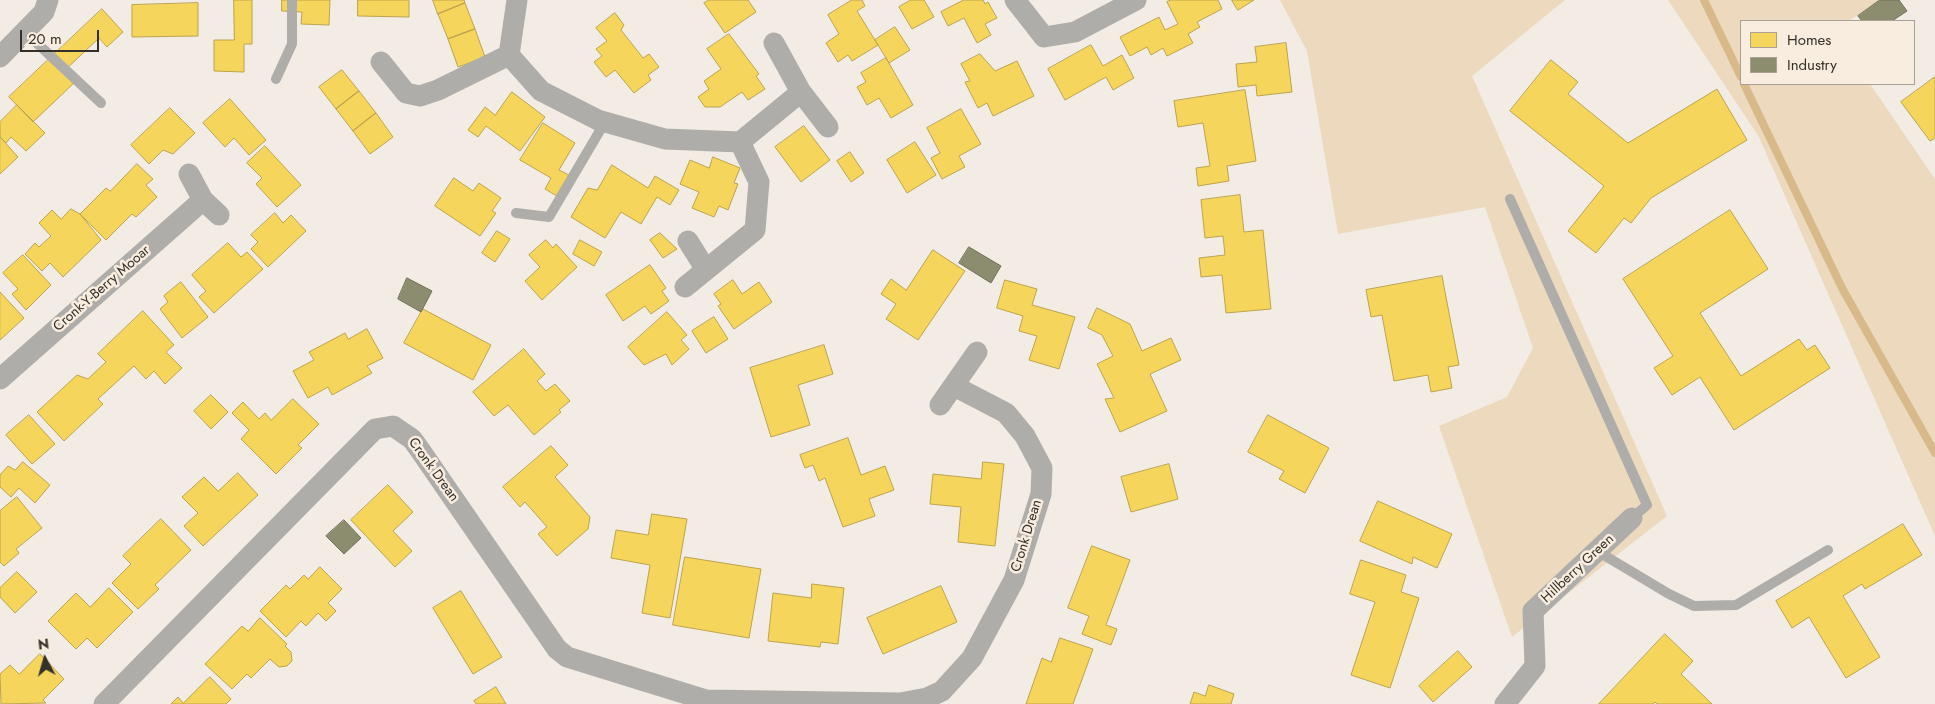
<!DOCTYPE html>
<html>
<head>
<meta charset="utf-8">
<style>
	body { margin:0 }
	#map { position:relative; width:1935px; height:704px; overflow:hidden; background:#f2ece4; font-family:Jost,sans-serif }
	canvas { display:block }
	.legend { position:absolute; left:1740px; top:20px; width:175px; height:65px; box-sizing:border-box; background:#f8edde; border:1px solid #a9a196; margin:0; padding:6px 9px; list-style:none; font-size:15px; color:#332f29 }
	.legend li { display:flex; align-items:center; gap:10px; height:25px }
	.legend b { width:25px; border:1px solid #a9a196 }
	.north { position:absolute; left:20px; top:634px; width:50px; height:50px; -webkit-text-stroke:4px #f8edde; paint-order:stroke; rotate:354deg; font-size:14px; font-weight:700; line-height:20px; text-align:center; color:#332f29 }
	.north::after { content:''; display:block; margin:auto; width:18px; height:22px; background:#332f29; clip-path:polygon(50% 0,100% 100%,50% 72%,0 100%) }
	.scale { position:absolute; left:20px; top:30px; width:79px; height:22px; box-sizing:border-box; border:2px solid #332f29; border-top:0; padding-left:6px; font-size:15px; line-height:18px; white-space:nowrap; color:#332f29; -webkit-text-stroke:4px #f8edde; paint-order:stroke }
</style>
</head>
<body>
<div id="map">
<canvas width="1935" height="704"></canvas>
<ul class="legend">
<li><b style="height:14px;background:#f6d55c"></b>Homes</li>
<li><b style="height:14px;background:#8c8c6e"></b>Industry</li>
</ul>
<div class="north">N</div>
<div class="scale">20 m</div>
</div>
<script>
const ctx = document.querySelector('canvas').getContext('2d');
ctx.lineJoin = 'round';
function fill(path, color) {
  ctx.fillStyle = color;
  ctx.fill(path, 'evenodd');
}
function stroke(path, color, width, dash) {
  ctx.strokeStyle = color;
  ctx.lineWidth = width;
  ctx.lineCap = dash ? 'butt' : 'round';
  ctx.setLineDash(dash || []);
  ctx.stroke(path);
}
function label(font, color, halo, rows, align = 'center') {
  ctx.font = font + ' Jost,sans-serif';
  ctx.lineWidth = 5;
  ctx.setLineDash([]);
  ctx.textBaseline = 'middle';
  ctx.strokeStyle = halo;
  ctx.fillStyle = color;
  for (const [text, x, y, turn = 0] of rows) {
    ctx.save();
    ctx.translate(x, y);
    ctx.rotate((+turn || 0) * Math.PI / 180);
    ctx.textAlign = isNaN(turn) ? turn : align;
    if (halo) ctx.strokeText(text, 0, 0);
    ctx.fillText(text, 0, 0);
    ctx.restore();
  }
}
fill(new Path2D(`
	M1280 0H1565L1472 76 1667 516 1512 637 1439 426 1507 397 1533 348 1485 207 1338 234 1307 51Z
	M1668 0H1880L1849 21H1741V84H1870L1935 179V536L1759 137Z`), '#ecd9be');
const homes = new Path2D(`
	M234 0H252V44H244V72L214 71V40H234Z
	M282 0H330L329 25 301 24 302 12 282 11Z
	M358 0H409V17L358 16Z
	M433 0H464L465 3 438 14Z
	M709 0H748L756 12 725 33 704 3Z
	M852 0H862L865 6 857 11 878 45 852 61 848 55 838 62 826 43 839 34 828 15Z
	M911 0H924L934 17 912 29 899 7Z
	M964 0H983L985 4 988 2 997 18 985 24 991 35 977 43 964 18 948 26 941 12Z
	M1171 0H1218L1222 9 1197 22 1200 27 1188 34 1193 43 1167 56 1163 48 1151 55 1147 47 1130 56 1120 37 1159 17 1165 30 1178 24 1167 2Z
	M1232 0H1254L1238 10Z
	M198 3V36L132 37V5Z
	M465 3 475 29 448 39 438 14Z
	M102 9 123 32 107 47 99 38 64 71 75 82 33 122 9 97Z
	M615 13 624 25 621 30 643 58 649 54 659 67 648 75 651 80 634 93 615 70 606 77 594 62 602 56 596 49 607 41 596 28Z
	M895 27 910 50 889 63 875 40Z
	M475 29 485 57 458 67 448 39Z
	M729 34 759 74 756 76 765 89 748 100 742 92 720 107H705L698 97 709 89 704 81 721 69 707 49Z
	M1286 43 1292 92 1257 96 1256 85 1238 87 1236 64 1257 62 1255 47Z
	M1091 45 1103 66 1122 55 1134 78 1113 90 1106 77 1065 100 1048 69Z
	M980 54 995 71 1017 61 1034 96 993 116 987 103 978 108 965 82 970 81 961 64Z
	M886 58 913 105 891 118 879 98 867 105 857 87 866 82 861 73Z
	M1551 60 1578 82 1568 94 1628 143 1717 89 1747 140 1651 198 1631 223 1624 218 1596 253 1568 231 1604 186 1510 111Z
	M342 70 359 91 336 109 319 87Z
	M1935 77V138L1930 141 1901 102Z
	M1245 90 1256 161 1227 166 1229 181 1198 186 1196 168 1210 166 1203 123 1178 127 1174 101Z
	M359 91 376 113 353 131 336 109Z
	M512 92 545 117 520 151 486 126 478 137 468 130 485 107 495 115Z
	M230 99 266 140 249 155 234 138 225 147 203 123Z
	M17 105 45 133 26 151 11 137 6 143 0 137V122Z
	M170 108 195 133 173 154 163 150 149 164 131 145Z
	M961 109 981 144 959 156 965 167 942 179 931 158 940 153 927 128Z
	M376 113 393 137 370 154 353 131Z
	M543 123 575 143 559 170 569 175 557 196 545 189 551 178 520 160Z
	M804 126 830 160 801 182 775 147Z
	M0 137 18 157 0 174Z
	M915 142 936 175 907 193 887 160Z
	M265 146 301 185 277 207 256 184 262 178 247 163Z
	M850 152 864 173 851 182 837 161Z
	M713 157 740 168 734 183 738 184 728 210 719 206 714 217 692 208 699 192 680 184 690 160 709 168Z
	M137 164 153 179 146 185 157 197 136 217 132 214 106 240 80 214 106 188 110 191Z
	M612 165 648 188 655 176 679 190 670 205 657 197 641 224 621 212 605 238 571 217 588 188 597 190Z
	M454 178 473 191 479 183 501 198 492 211 496 213 480 236 435 206Z
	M1240 195 1244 232 1263 230 1271 309 1226 313 1222 275 1201 277 1199 258 1225 255 1223 236 1205 238 1201 200Z
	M71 209 80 214 101 240 63 277 50 263 42 271 25 254 35 243 39 247 51 236 39 223 52 210 61 219Z
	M1730 210 1768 269 1700 313 1741 376 1799 339 1807 350 1815 345 1830 368 1734 430 1700 377 1672 395 1654 368 1673 356 1623 279Z
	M275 213 283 223 291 215 306 231 268 267 251 249 258 242 251 235Z
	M497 231 510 239 495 262 482 253Z
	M660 233 677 249 663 258 650 240Z
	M546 240 553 248 556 244 577 267 542 300 525 281 540 267 529 255Z
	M580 240 602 252 594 266 573 254Z
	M228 243 241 257 247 252 263 269 214 313 199 297 206 291 192 275Z
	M933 250 965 271 918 340 886 319 896 304 881 294 891 279 906 290Z
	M23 255 51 285 26 310 12 294 18 289 3 273Z
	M650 265 666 288 662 291 669 301 651 314 645 306 623 321 606 295Z
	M1442 276 1459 365 1448 367 1452 388 1431 392 1428 375 1394 381 1382 315 1371 317 1366 290Z
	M733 280 742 294 759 282 772 302 734 329 718 306 721 304 714 294Z
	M1005 280 1037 289 1032 305 1075 317 1059 369 1029 360 1037 336 1019 331 1023 316 997 308Z
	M181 282 208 317 182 338 160 309 168 302 164 296Z
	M0 292 24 318 0 340Z
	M1097 308 1130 324 1142 351 1171 338 1181 360 1150 374 1167 411 1120 432 1105 399 1114 398 1097 364 1113 356 1102 335 1088 328Z
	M423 309 491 345 473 380 404 343Z
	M143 311 174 345 166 352 182 368 165 384 154 371 146 379 134 366 98 399 103 404 64 441 37 412 77 375 88 379 106 362 98 354Z
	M667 312 687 335 681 340 689 349 672 365 666 354 644 365 628 347Z
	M714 317 728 339 706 353 692 331Z
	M367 329 383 358 367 366 372 373 332 395 328 387 308 398 293 371 314 360 309 352 345 333 348 339Z
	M824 345 833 374 798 385 810 425 771 437 750 368Z
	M524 349 545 374 537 381 546 391 555 384 570 401 559 410 561 412 534 435 508 405 494 416 473 392Z
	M211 395 228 412 211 429 194 411Z
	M293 399 319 424 298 445 302 448 276 474 241 439 249 430 232 413 243 402 259 419 265 413 271 420Z
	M29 415 55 444 32 464 6 435Z
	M1268 415 1329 448 1305 493 1279 479 1284 471 1248 452Z
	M848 438 861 475 885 466 894 490 869 499 875 516 843 527 825 478 819 481 813 465 805 468 800 455Z
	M551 446 568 465 555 477 590 517 588 529 557 556 538 534 547 527 525 502 520 507 503 487Z
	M23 462 50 485 35 503 19 488 11 497 0 487V475L8 466 15 470Z
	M983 462 1004 464 995 546 958 542 961 507 930 504 933 474 981 479Z
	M1169 464 1178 499 1131 512 1121 477Z
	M238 473 258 495 203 546 184 526 198 513 182 497 204 477 218 491Z
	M388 485 413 512 393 531 412 551 395 567 351 520Z
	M17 497 42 528 16 549 19 553 4 566 0 562V511Z
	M1378 501 1452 534 1437 568 1413 557 1412 564 1360 541Z
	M652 514 687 519 670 618 642 613 650 565 611 558 616 530 648 535Z
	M161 519 191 550 155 585 159 589 138 609 112 583 131 564 123 556Z
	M1903 524 1922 555 1865 589 1862 584 1843 596 1880 657 1846 678 1809 617 1792 628 1776 601Z
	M1092 546 1130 560 1106 625 1117 629 1111 645 1082 634 1089 616 1068 608Z
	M685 557 761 569 749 638 673 625Z
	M1361 560 1406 575 1401 592 1419 598 1390 688 1351 675 1375 602 1350 594Z
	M320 567 342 589 328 603 336 611 326 621 318 613 306 626 301 621 286 637 260 611 286 585 290 589 304 575 308 579Z
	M17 572 37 592 15 613 0 597V588Z
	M812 584 844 588 838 644 821 642 820 647 768 641 773 593 811 598Z
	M941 586 957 622 883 654 867 618Z
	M109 588 133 612 97 648 87 638 76 649 48 621 76 593 90 607Z
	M461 591 502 657 473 674 433 608Z
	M260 618 287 644 285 646 291 652 292 661 287 666 279 667 270 659 251 678 247 674 232 689 205 664 242 626 248 631Z
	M1665 634 1693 661 1681 674 1712 704H1657L1655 702 1653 704H1599Z
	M1060 638 1093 649 1073 704H1026L1042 658 1051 662Z
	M1458 651 1472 667 1433 702 1419 686Z
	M40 654 64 679 43 700 46 703 1 704 0 674 10 665 19 674Z
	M210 677 231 699 226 704H171L178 697 183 703Z
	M1209 685 1234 694 1231 704H1190L1194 692 1205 696Z
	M496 687 506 704H476L474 701Z`);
fill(homes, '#f6d55c');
stroke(homes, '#bca34d', 1);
const industry = new Path2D(`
	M1880 0H1899L1907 11 1892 21H1862L1858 16Z
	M969 247 1001 266 991 283 959 263Z
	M407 278 432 291 421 312 398 299Z
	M344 520 361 538 344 554 326 536Z`);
fill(industry, '#8c8c6e');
stroke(industry, '#717059', 1);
stroke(new Path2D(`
	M1704 0 1741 77
	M1744 84 1842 288 1935 453`), '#d8b98a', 8);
stroke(new Path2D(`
	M25 32 101 103
	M276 79 292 44V0
	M1510 199 1647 505 1632 518
	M516 213 549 217 605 122
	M1597 551 1669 594 1694 606 1736 605 1828 550`), '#afadaa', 10);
stroke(new Path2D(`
	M517 0 509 55 541 91 598 120 665 139 740 142 759 182 755 230 685 287
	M1015 0 1044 37 1075 32 1136 0
	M774 43 801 92 828 127
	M0 57 44 12 48 0
	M381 62 406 93 420 96 438 90 509 55
	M740 142 801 92
	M189 174 203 200
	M688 241 706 270
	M0 379 203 200 219 215
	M940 405 977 352
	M104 704 375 429 393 426 412 439 420 450 557 649 567 657 706 700 900 703 927 698 942 691 972 658 1014 580 1041 494 1042 468 1025 436 1006 413 954 386
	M1505 704 1535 666 1533 611 1632 518`), '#afadaa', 21);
label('14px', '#332f29', '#f8edde', [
	["Cronk-Y-Berry Mooar",102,289,-41],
	["Cronk Drean",433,470,54],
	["Cronk Drean",1027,536,-73],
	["Hillberry Green",1578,569,-43]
]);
</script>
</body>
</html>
